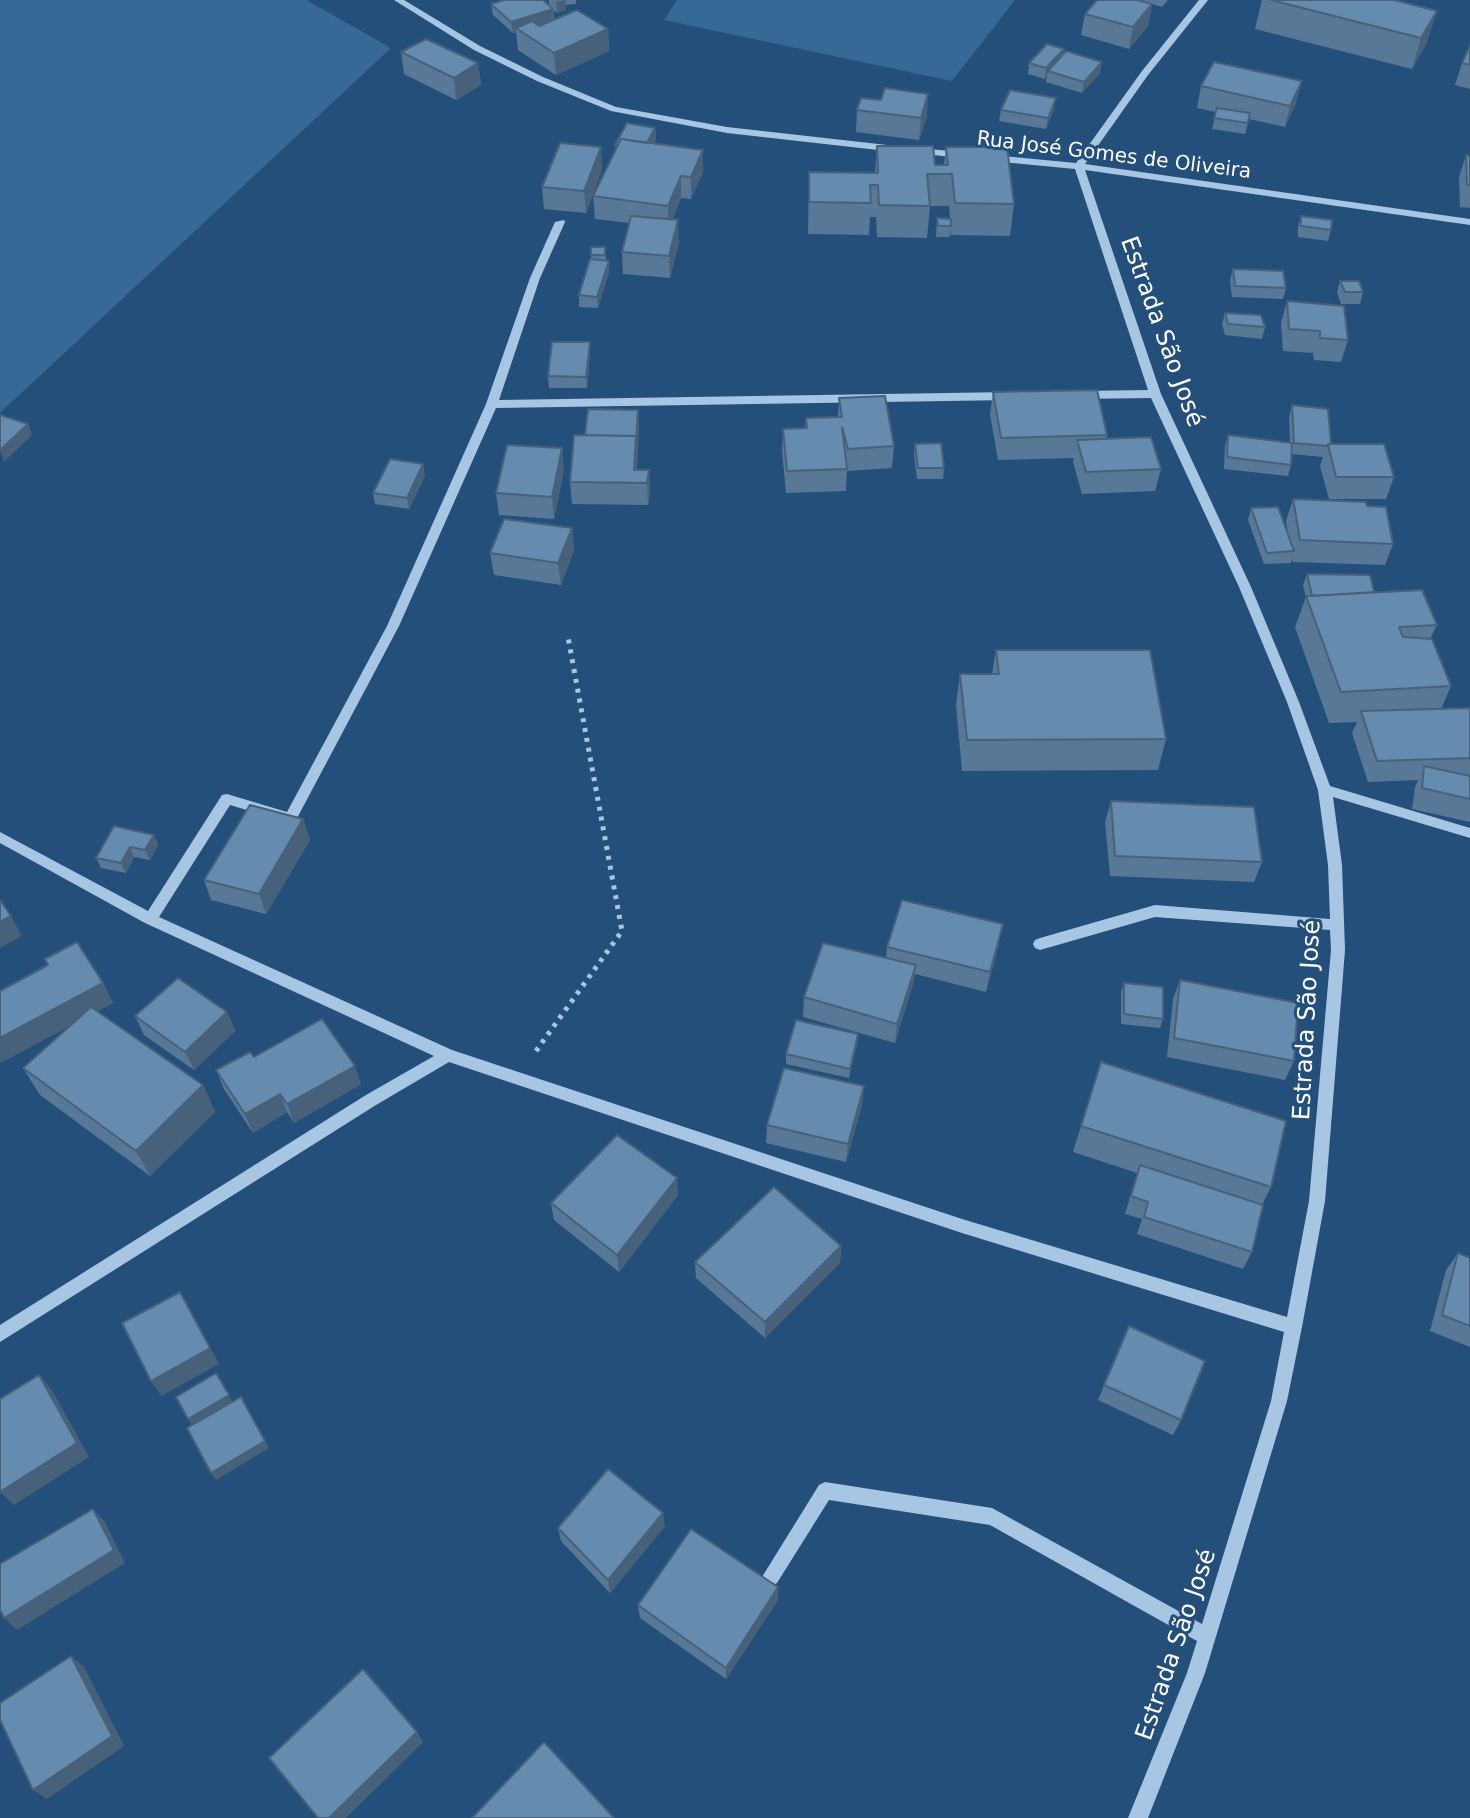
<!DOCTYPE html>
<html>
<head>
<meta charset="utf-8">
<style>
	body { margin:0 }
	canvas { display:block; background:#244f7a }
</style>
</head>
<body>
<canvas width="1470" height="1818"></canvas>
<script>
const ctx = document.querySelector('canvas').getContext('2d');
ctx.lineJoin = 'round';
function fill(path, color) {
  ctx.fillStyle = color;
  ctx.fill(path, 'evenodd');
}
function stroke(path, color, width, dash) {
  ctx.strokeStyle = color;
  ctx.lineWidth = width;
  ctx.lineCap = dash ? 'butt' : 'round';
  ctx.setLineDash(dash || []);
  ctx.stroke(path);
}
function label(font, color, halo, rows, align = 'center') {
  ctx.font = font + ' "DejaVu Sans",sans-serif';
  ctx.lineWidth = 6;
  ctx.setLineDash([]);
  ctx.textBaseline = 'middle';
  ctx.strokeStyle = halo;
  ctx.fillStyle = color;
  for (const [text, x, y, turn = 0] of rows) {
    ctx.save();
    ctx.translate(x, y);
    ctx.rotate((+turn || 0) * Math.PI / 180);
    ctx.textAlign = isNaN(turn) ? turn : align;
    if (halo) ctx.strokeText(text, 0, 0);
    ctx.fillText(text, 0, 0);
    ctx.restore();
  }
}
fill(new Path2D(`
	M0 0H306L391 48 0 413Z
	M677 0H1015L952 81 664 20Z`), '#376997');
stroke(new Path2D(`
	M536 1051 622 931 568 637`), '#a6c6e4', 5, [4, 6]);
fill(new Path2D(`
	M394 0H404L480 46 543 77 616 107 727 127 896 146 901 149 896 152 727 133 611 111 537 81 474 50Z
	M1199 0H1208L1148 75 1085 164 1470 219V225L1085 170 1161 394 1251 587 1299 702 1330 786 1470 828V838L1333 797 1342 865 1345 950 1325 1201 1302 1327 1287 1401 1205 1673 1148 1818H1128L1187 1673 1197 1641 990 1525 829 1500 777 1583 771 1586 765 1583 762 1577 819 1485 825 1482 992 1508 1202 1624 1271 1401 1284 1332 962 1233 449 1062 376 1105 0 1342V1325L366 1095 434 1056 145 923 0 843V832L148 911 222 795 227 794 287 812 387 626 486 404 530 278 555 222 564 220 565 222 540 278 499 400 1011 392 1017 396 1011 400 496 408 399 626 295 822 290 823 230 805 159 917 452 1050 962 1219 1287 1317 1309 1201 1331 950 1330 930 1155 917 1040 950 1035 948 1033 944 1035 940 1040 938 1155 905 1330 919 1328 865 1318 790 1287 702 1239 587 1151 398 1079 399 1073 395 1079 391 1148 390 1075 169 992 161 987 158 992 155 1076 163 1142 71Z
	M916 148 963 152 968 155 963 158 913 153V149Z`), '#a6c6e4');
fill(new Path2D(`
	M549 0H576V4L565 5 566 10 557 13 554 10V20L608 29 609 51 556 75 518 50 516 32 513 33 493 15 491 4 549 5Z
	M1138 0H1168L1162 7 1152 4 1148 26 1129 49 1081 35 1085 14Z
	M1262 0H1394L1427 42 1412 69 1255 29Z
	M1470 46V89L1455 85 1462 63Z
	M401 52 478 63 481 85 456 100 404 74Z
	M1063 54 1100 73 1082 93 1046 82 1047 76 1045 79 1028 74 1029 63Z
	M1201 86 1296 103 1285 127 1249 119 1245 134 1212 129 1216 112 1197 108Z
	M881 100 927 116 919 140 856 132 857 110Z
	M1054 109 1046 129 999 121 1001 110Z
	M655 128 656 139 653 144 703 172 691 199 681 198 672 220 679 242 670 278 623 274 622 252 630 223 595 219 593 196 616 150 615 145Z
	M877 146 935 165H944L946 147 1014 204 1010 236 951 235V228L950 237H936L937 218H950L949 206H930L927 238 877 237 876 217H870L869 235 808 234 809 172 875 173Z
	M1466 155 1470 156V208L1460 207 1459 177Z
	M602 169 586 213 544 209 542 187Z
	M1301 216 1331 230 1328 241 1298 237V227Z
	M591 247H605L606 260 609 272 598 308 579 307V295L591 259Z
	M1233 269 1286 288 1283 299 1232 297 1230 280Z
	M1340 281 1363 292 1360 304H1341L1337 292Z
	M1287 301 1348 340 1341 362 1314 360 1313 353 1283 351 1281 323Z
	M1225 313 1265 327 1262 339 1225 335 1222 324Z
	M590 353 587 388H549L548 376Z
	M993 392 1107 435 1106 439 1161 469 1155 491 1082 494 1073 462 1074 458 998 460 990 414Z
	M839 398 894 446 892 468 847 471 846 491 786 493 782 451 783 429 805 428 806 418 838 417Z
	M1292 405 1331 444 1394 477 1386 499H1329L1320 466 1323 457 1292 454 1291 465 1288 476 1224 469 1225 446 1228 435 1290 443 1289 417Z
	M639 421 637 470H649L650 491 648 505 572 504 570 482 585 435Z
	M915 444 944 468 943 479H917L914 455Z
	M564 470 554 519 499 515 496 493Z
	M425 476 409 509 375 504 373 493Z
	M1293 499 1367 506 1393 544 1385 565 1293 562 1292 559 1291 563 1264 564 1248 520 1251 508 1288 534 1286 521Z
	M572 528 574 550 561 585 494 575 490 553Z
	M1307 574 1374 592 1437 625 1430 639 1451 686 1441 709 1470 708V822L1412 809 1415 787 1418 780 1368 782 1352 733 1357 722 1329 723 1295 627 1306 597 1303 585Z
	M996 650 1166 739 1158 770 962 771 956 705 960 674H992Z
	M1111 801 1262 862 1254 882 1110 876 1105 822Z
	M303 819 310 840 266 914 211 900 204 880Z
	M154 835 158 845 150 860 134 857 126 873 101 868 96 858Z
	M77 942 103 983 113 1003 97 1011 203 1085 215 1112 150 1176 40 1095 23 1068 71 1025 0 1063V991L48 965 45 959Z
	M999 944 986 992 915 974 913 984 895 1043 803 1017 804 997 886 958 887 947Z
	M1180 980 1294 1061 1285 1080 1167 1057 1173 999Z
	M1124 983 1163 1019 1160 1028 1121 1024V992Z
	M227 1012 235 1031 194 1070 144 1035 135 1016Z
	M857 1044 849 1078 786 1064V1054Z
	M1101 1062 1271 1187 1262 1205 1252 1252 1243 1269 1137 1234 1142 1219 1125 1214 1137 1173 1073 1152Z
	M216 1070 361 1084 294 1123 287 1112 253 1133 224 1089Z
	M864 1086 862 1105 846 1162 766 1143 767 1125Z
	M678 1195 619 1272 554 1220 551 1203Z
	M841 1246 840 1263 765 1338 696 1278 695 1262Z
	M1458 1253 1470 1258V1347L1430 1331 1446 1270Z
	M1129 1326 1181 1420 1173 1435 1098 1400Z
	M665 1526 610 1593 561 1541 558 1528Z
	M778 1587V1600L726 1679 640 1618 638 1605Z`), '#577896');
fill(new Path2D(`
	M565 0 566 10 557 13 556 2Z
	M1152 4 1148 26 1129 49 1133 27Z
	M553 9 554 20 520 31 516 28V32L513 33 511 22Z
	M1437 11 1427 42 1412 69 1421 38Z
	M608 29 609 51 556 75 554 53Z
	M1064 49 1063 60 1048 71 1047 76 1045 79 1046 68Z
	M1102 62 1100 73 1082 93 1084 82Z
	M478 63 481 85 456 100 454 78Z
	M1302 81 1296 103 1285 127 1290 106Z
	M928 94 927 116 919 140 921 118Z
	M1056 98 1054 109 1046 129 1048 118Z
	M655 128 656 139 645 160 644 149Z
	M601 147 602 169 586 213 584 191Z
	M703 150V172L691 199V177Z
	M681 176V198L668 228V206Z
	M678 220 679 242 670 278 669 256Z
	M609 261V272L598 308 597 297Z
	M590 342V353L587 388 586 377Z
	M638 410 639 421 636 483 634 470Z
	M28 424 32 435 4 462 0 450Z
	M562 448 564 470 554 519 552 497Z
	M423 464 425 476 409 509 407 498Z
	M649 470 650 491 648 505 647 483Z
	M572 528 574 550 561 585 558 563Z
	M303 819 310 840 266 914 259 894Z
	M154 835 158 845 150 860 145 850Z
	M130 847 134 857 126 873 121 863Z
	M11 916 22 936 0 948V922Z
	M1003 924 999 944 986 992 990 972Z
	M916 965 913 984 895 1043 897 1024Z
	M103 983 113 1003 0 1063V1038Z
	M227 1012 235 1031 194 1070 185 1052Z
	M858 1034 857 1044 849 1078 850 1069Z
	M355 1066 361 1084 294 1123 287 1104Z
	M203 1085 215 1112 150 1176 136 1151Z
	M864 1086 862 1105 846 1162 848 1144Z
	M280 1094 287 1112 253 1133 245 1114Z
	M677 1178 678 1195 619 1272 617 1255Z
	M841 1246 840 1263 765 1338V1322Z
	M180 1292 219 1364 161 1396 151 1381Z
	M216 1373 233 1403 193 1427 188 1419Z
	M39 1375 52 1390 89 1457 14 1505 0 1492Z
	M241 1397 269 1448 216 1480 211 1473Z
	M93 1509 105 1522 125 1563 17 1630 4 1618Z
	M663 1513 665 1526 610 1593 608 1580Z
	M778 1587V1600L726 1679V1668Z
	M71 1656 84 1667 124 1746 47 1799 33 1790Z
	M417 1732 423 1742 346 1818H329Z`), '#47617a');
const building = new Path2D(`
	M504 0H543L553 9 511 22 491 4Z
	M1097 0H1137L1152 4 1133 27 1085 14Z
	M1271 0H1394L1437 11 1421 38Z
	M577 10 608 29 554 53 516 28 532 21 539 26Z
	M426 39 478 63 454 78 401 52Z
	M1047 44 1064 49 1046 68 1029 63Z
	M1470 46V65L1462 63Z
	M1066 51 1102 62 1084 82 1048 71Z
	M1214 62 1302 81 1290 106 1201 86Z
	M885 88 928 94 921 118 857 110 861 98 881 100Z
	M1010 90 1056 98 1048 118 1001 110Z
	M1217 108 1250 113 1248 123 1214 118Z
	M627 123 655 128 647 143 621 139 618 145H615Z
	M621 139 703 150 691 177 681 176 668 206 593 196Z
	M560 143 601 147 584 191 542 187Z
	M877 146H933L935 165H948L946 147H1007L1014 204 955 203 952 174H927L930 206 879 205 878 185H870L871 203 809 202V172L878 173Z
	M1466 155 1470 156V185H1467Z
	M631 216 678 220 669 256 622 252Z
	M1301 216 1332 220 1331 230 1301 226Z
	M937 218 951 219V226H938Z
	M591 247H605V255H591Z
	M590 259 609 261 597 297 579 295Z
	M1233 269 1283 271 1286 288 1235 286Z
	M1340 281H1359L1363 292H1345Z
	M1287 301 1344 306 1348 340 1320 338V331L1289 329Z
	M1225 313 1261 315 1265 327 1228 324Z
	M552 342H590L586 377 548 376Z
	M1097 390 1107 435 1001 438 993 392Z
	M885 396 894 446 848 449 842 427 847 469 787 471 783 429 807 428 806 418 842 417 839 398Z
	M1292 405 1328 409 1331 444H1328V446L1294 443Z
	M588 409 638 410 636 441V436L585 435Z
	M0 415 28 424 0 450Z
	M574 435 636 436 634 470H649L647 483 570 482Z
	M1228 435 1292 443 1291 465 1227 457Z
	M1151 437 1161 469 1086 472 1077 440Z
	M941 443 944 468H918L915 444Z
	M1328 444H1384L1394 477H1336Z
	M507 445 562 448 552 497 496 493Z
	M390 459 423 464 407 498 373 493Z
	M1293 499 1366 502 1367 506 1386 507 1393 544 1300 540Z
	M1278 507 1294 551 1267 553 1251 508Z
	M504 519 572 528 558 563 490 553Z
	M1307 574 1370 575 1374 592 1312 596Z
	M1422 590 1437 625 1399 627 1403 637 1432 639 1451 686 1341 692 1306 596Z
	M996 650H1150L1166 739 967 740 960 674H999Z
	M1470 708V758L1377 761 1361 711Z
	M1424 766 1470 776V799L1422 788Z
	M1111 801 1254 807 1262 862 1115 856Z
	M250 805 303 819 259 894 204 880Z
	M114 826 154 835 145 850 130 847 121 863 96 858Z
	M0 900 11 916 0 922Z
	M902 900 1003 924 990 972 887 947Z
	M77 942 103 983 0 1038V991L48 965 45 959Z
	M823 943 916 965 897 1024 804 997Z
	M178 978 227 1012 185 1052 135 1016Z
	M1180 980 1298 1003 1294 1061 1174 1038Z
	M1124 983 1163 987V1019L1124 1014Z
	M91 1007 203 1085 136 1151 23 1068Z
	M322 1019 355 1066 287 1104 280 1094 245 1114 216 1070 250 1052 254 1057Z
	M796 1020 858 1034 850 1069 786 1054Z
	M1101 1062 1286 1121 1271 1187 1081 1126Z
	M784 1068 864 1086 848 1144 767 1125Z
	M617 1135 677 1178 617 1255 551 1203Z
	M1140 1165 1263 1205 1252 1252 1144 1217 1148 1202 1131 1196Z
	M774 1187 841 1246 765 1322 695 1262Z
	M1458 1253 1470 1258V1326L1442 1315Z
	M180 1292 210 1348 151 1381 122 1323Z
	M1129 1326 1205 1361 1181 1420 1104 1385Z
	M216 1373 229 1395 188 1419 176 1397Z
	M39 1375 77 1443 0 1492V1399Z
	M241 1397 265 1441 211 1473 187 1428Z
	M608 1469 663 1513 608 1580 558 1528Z
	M93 1509 114 1550 4 1618 0 1610V1564Z
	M691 1529 778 1587 726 1668 638 1605Z
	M71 1656 112 1736 33 1790 0 1720V1703Z
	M363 1669 417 1732 329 1818H318L269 1758Z
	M544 1742 614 1818H472Z`);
fill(building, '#658baf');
stroke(building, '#47617a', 2);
label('20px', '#fff', '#244f7a', [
	["Rua José Gomes de Oliveira",1114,156,7]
]);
label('24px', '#fff', '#244f7a', [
	["Estrada São José",1161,332,70],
	["Estrada São José",1308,1020,-87],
	["Estrada São José",1177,1645,-71]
]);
</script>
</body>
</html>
